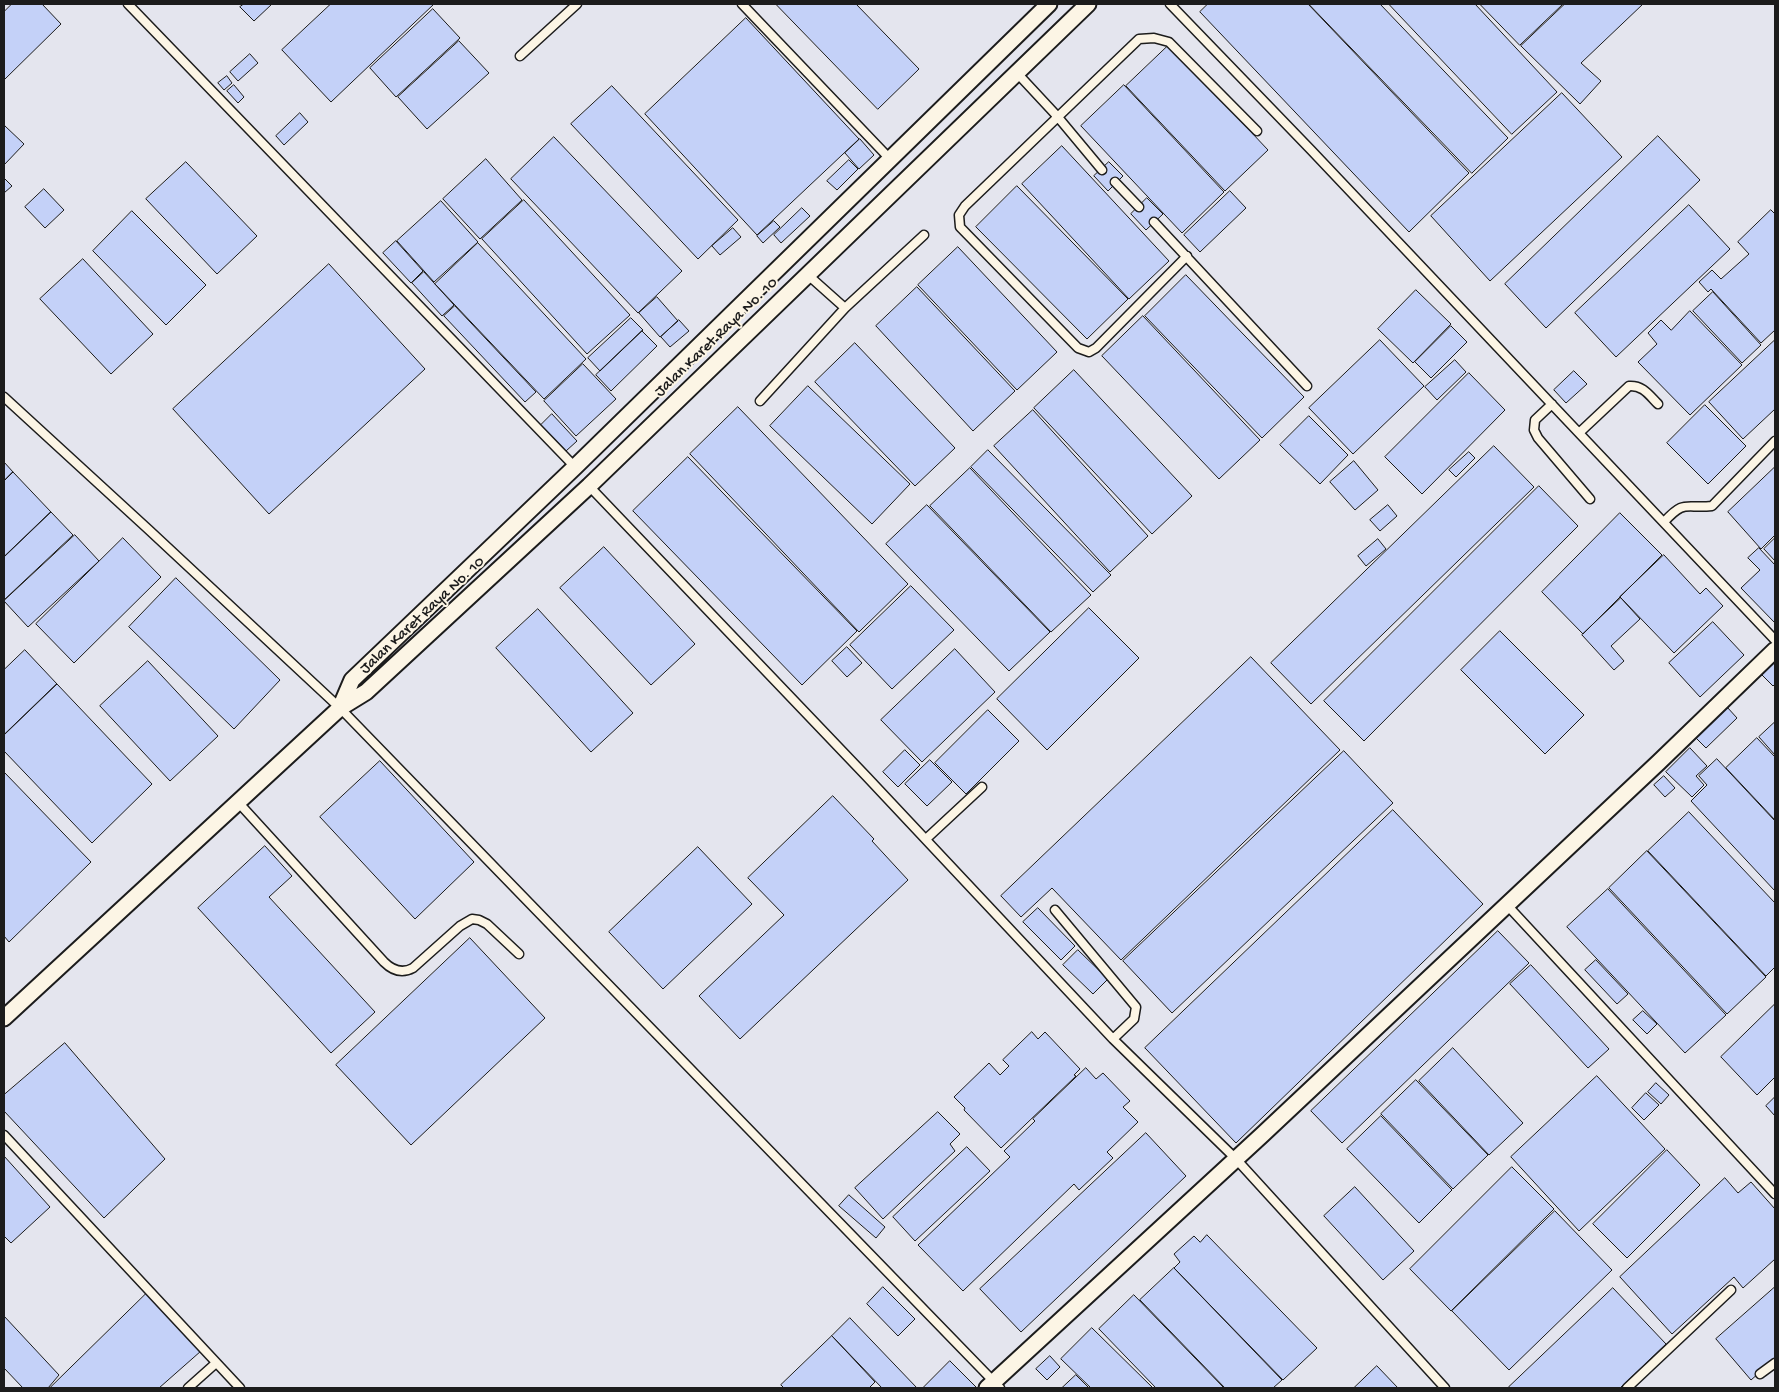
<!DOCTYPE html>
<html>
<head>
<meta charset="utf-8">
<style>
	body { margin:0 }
	#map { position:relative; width:1779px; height:1392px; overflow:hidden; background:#f1eee9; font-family:"Gochi Hand",sans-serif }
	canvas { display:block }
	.frame { position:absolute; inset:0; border:5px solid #1c1c1c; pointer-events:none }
</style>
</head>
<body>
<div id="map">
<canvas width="1779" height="1392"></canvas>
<div class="frame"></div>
</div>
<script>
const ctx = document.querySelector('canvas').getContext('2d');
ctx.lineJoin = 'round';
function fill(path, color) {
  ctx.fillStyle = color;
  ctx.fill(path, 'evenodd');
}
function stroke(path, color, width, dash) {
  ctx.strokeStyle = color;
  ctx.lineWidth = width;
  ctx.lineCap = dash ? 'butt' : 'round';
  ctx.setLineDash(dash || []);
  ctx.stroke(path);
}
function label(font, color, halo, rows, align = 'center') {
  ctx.font = font + ' "Gochi Hand",sans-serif';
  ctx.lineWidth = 4;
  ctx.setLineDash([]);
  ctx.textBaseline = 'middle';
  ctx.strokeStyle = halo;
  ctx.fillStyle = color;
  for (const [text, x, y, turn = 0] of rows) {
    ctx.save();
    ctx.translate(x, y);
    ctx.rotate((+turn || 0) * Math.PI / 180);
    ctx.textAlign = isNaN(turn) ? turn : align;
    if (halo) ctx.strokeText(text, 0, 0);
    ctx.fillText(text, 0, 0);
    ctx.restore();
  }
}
fill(new Path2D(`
	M4 4H1775V1388H4Z`), '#e4e5ee');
const building = new Path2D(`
	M12 4H42L61 24 4 80V12Z
	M244 4H272L254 21 240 7Z
	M331 4H434L331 102 282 50Z
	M776 4H856L919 69 878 109Z
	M1208 4H1308L1469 173 1409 232 1200 12Z
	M1309 4H1380L1508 138 1472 173Z
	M1389 4H1475L1557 92 1512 134Z
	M1480 4H1563L1520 45Z
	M1565 4H1643L1581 63 1601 81 1580 104 1521 46Z
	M433 9 460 38 396 97 370 68Z
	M746 18 859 139 757 235 645 114Z
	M459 41 489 73 427 129 398 97Z
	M1169 45 1268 150 1225 191 1126 86Z
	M250 54 258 63 238 81 230 72Z
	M227 76 232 83 224 90 218 83Z
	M234 85 244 97 238 103 227 91Z
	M1124 85 1224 192 1182 233 1081 126Z
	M612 86 738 220 698 259 571 124Z
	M1562 93 1622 157 1490 281 1431 216Z
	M300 113 308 122 284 145 276 136Z
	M5 126 24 144 4 165V128Z
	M1658 136 1700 180 1546 328 1505 284Z
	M554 137 682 271 638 313 511 179Z
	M860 139 874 155 859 169 845 153Z
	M1062 146 1169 261 1129 299 1022 184Z
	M486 159 522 200 480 239 443 199Z
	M849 160 858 169 837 190 827 181Z
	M186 162 257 236 217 274 146 199Z
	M1109 162 1123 176 1108 191 1094 176Z
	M4 178 12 186 4 193Z
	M1017 186 1128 299 1087 339 976 227Z
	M44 189 64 210 45 228 25 207Z
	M1230 191 1246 208 1200 252 1184 235Z
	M1147 198 1163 214 1146 230 1131 214Z
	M524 200 630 315 587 354 482 239Z
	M441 201 478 242 434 282 397 241Z
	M1689 205 1730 249 1616 357 1575 313Z
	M802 208 810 216 781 243 774 235Z
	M1771 210 1775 214V330L1761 343 1711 289 1708 292 1699 282 1712 270 1721 279 1749 254 1738 242Z
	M132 211 206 285 166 325 93 251Z
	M774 221 780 227 763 243 757 236Z
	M733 228 741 237 720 255 712 246Z
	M396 241 423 271 411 283 383 253Z
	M478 243 586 359 544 399 435 284Z
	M958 247 1057 352 1017 390 918 285Z
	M83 259 153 334 111 374 40 299Z
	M329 264 425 369 269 514 173 409Z
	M424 272 454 305 442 316 412 283Z
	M1186 275 1304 397 1262 438 1145 316Z
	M917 287 1015 391 973 431 876 326Z
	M1416 290 1451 324 1413 363 1378 329Z
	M1713 292 1761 345 1742 363 1693 311Z
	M657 297 678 321 660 337 639 313Z
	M455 306 536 392 525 402 444 316Z
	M1690 311 1742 365 1690 415 1638 362 1657 344 1648 333 1661 320 1671 330Z
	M1143 316 1260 440 1219 479 1102 356Z
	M631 318 643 330 600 371 588 358Z
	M679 320 689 331 670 347 661 337Z
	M1451 326 1467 342 1431 378 1415 362Z
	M642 331 657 346 611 391 596 375Z
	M1380 340 1424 386 1353 454 1309 408Z
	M1775 340V409L1743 439 1709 402Z
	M855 343 955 448 915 486 815 382Z
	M1455 360 1466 372 1437 400 1425 387Z
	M583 364 616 399 576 436 544 401Z
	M1074 370 1192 496 1152 534 1034 408Z
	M1574 371 1587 384 1566 403 1554 390Z
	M1469 373 1505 410 1422 494 1385 457Z
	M808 386 910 484 872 524 770 426Z
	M1705 405 1746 446 1708 484 1667 443Z
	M738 407 908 584 859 632 690 454Z
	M1033 410 1148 536 1110 572 994 446Z
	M552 414 577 441 566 451 541 425Z
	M1309 416 1348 455 1320 484 1280 445Z
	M1494 446 1534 487 1311 704 1271 663Z
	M988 450 1111 575 1093 592 971 467Z
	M1469 452 1475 458 1456 477 1449 470Z
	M688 457 857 631 802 685 633 511Z
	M1354 461 1378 490 1355 510 1330 482Z
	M4 462 13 472 4 481Z
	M1775 467V535L1761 549 1728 512Z
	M970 468 1091 595 1051 632 930 506Z
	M13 472 51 512 4 557V481Z
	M1539 486 1578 526 1364 741 1324 701Z
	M927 505 1050 632 1009 671 886 544Z
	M1388 505 1397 516 1380 531 1370 520Z
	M51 512 73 535 4 600V557Z
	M1620 513 1662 555 1583 634 1542 592Z
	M75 535 99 561 28 627 4 601Z
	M123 538 161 577 74 663 36 624Z
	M1775 538V561L1764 549Z
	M1378 539 1386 549 1366 566 1358 556Z
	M604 547 695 644 651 685 560 588Z
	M1759 548 1775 565V623L1741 588 1760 570 1748 558Z
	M1664 555 1700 594 1706 588 1723 606 1674 653 1620 597Z
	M176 578 280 680 234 729 129 627Z
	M911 586 954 630 892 689 850 645Z
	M1621 598 1640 619 1611 646 1624 661 1614 670 1582 635Z
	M1089 608 1139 658 1047 750 997 699Z
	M538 609 633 713 591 752 496 648Z
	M1713 622 1744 655 1700 697 1669 663Z
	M1500 631 1584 715 1545 754 1461 670Z
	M847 647 862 663 847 677 832 661Z
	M955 649 995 692 922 762 881 720Z
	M25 650 57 684 4 735V670Z
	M1251 657 1340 750 1121 960 1052 888 1021 917 1001 896Z
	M148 661 218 736 170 781 100 706Z
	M1775 661V684L1773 686 1762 675Z
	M57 684 152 784 92 843 4 751V735Z
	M1727 707 1737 718 1706 748 1696 738Z
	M988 710 1019 741 966 794 935 763Z
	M1775 722V755L1759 737Z
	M1757 738 1775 757V820L1726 768Z
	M1690 748 1707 766 1696 776 1704 785 1692 797 1666 772Z
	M905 750 920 765 898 787 883 772Z
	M1344 751 1393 803 1172 1013 1123 961Z
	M1717 759 1775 821V891L1691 801 1707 785 1699 776Z
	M930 760 952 782 927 806 905 784Z
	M380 761 474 862 415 919 320 817Z
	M4 772 91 862 9 942 4 936Z
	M1664 776 1675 788 1665 797 1654 785Z
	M833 796 874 839 872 841 908 880 740 1039 699 996 784 915 748 878Z
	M1393 810 1483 904 1236 1143 1145 1048Z
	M1689 812 1775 903V967L1766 976 1648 851Z
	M265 846 292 876 269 897 375 1012 331 1053 198 908Z
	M698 847 752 904 663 989 609 932Z
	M1647 851 1766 977 1727 1014 1609 888Z
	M1608 889 1726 1015 1685 1053 1567 927Z
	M1038 908 1075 946 1061 960 1023 922Z
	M1498 931 1529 963 1342 1143 1311 1111Z
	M470 938 545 1018 411 1145 336 1065Z
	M1078 950 1108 979 1093 994 1063 965Z
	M1596 960 1628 994 1617 1004 1585 970Z
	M1531 965 1609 1049 1588 1068 1510 984Z
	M1775 1004V1077L1757 1095 1721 1057Z
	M1643 1011 1657 1024 1647 1034 1633 1020Z
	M1032 1032 1038 1039 1045 1032 1080 1069 1074 1075 1076 1076 1001 1148 964 1110 965 1108 954 1097 989 1063 1000 1075 1009 1066 1003 1060Z
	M65 1043 165 1159 104 1218 4 1111V1095Z
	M1453 1048 1523 1123 1489 1155 1419 1081Z
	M1086 1068 1096 1079 1103 1073 1130 1101 1123 1107 1138 1122 1107 1152 1113 1158 1079 1190 1074 1184 963 1291 918 1245 1010 1157 1004 1151 1035 1121 1033 1119Z
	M1597 1076 1665 1149 1579 1231 1511 1157Z
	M1416 1080 1488 1155 1453 1189 1381 1114Z
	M1656 1083 1669 1095 1661 1104 1648 1092Z
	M1646 1093 1659 1105 1644 1120 1632 1108Z
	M1775 1097V1116L1766 1106Z
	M938 1112 960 1134 950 1144 955 1151 883 1219 855 1188Z
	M1381 1116 1452 1190 1419 1223 1347 1149Z
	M1146 1133 1186 1176 1021 1332 980 1289Z
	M967 1147 990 1171 915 1241 893 1217Z
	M1667 1150 1700 1185 1627 1258 1593 1224Z
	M4 1156 50 1207 11 1243 4 1236Z
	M1512 1167 1554 1209 1451 1311 1410 1269Z
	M1725 1178 1738 1193 1751 1182 1775 1209V1259L1743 1288 1734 1277 1672 1334 1620 1277Z
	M1355 1187 1414 1251 1383 1280 1324 1216Z
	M849 1195 885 1227 876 1238 839 1206Z
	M1555 1211 1612 1270 1509 1370 1452 1311Z
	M1207 1235 1317 1348 1283 1380 1174 1268 1180 1262 1174 1254 1194 1236 1200 1242Z
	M1174 1268 1282 1380 1273 1388H1225L1140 1300Z
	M883 1287 915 1319 898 1336 867 1304Z
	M1775 1287V1359L1751 1380 1716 1339Z
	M1613 1288 1666 1344 1620 1388H1511L1509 1387Z
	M147 1293 201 1351 159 1388H50Z
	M1134 1295 1224 1388H1156L1099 1329Z
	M4 1316 59 1375 48 1388H23L4 1368Z
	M850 1318 917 1388H882L832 1336Z
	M1092 1328 1153 1388H1091L1061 1359Z
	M832 1336 875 1382 869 1388H784L781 1385Z
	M1050 1356 1060 1367 1047 1380 1036 1369Z
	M950 1361 977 1388H923Z
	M1377 1366 1398 1388H1354Z
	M1076 1375 1089 1388H1062Z`);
fill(building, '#c4d1f8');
stroke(building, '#1c1c1c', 1);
const lane = new Path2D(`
	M128 4 575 467
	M742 4 890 159
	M1170 4 1311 150 1775 640
	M520 56 577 4
	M1017 73 1057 116 1102 170
	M1115 182 1139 207
	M1154 222 1307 386
	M1187 256 1096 348 1089 352 1078 348 960 227 959 215 965 206 1139 39 1154 38 1169 42 1257 131
	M845 308 924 235
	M4 397 149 530 340 708 1000 1388
	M760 401 845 308 808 275
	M1552 404 1535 420 1534 430 1538 438 1590 499
	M1579 433 1629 386C1643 385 1649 395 1658 404
	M589 486 867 777 1113 1039 1236 1159 1445 1388
	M1664 522C1685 499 1685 509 1712 506L1775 441
	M237 801 384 962C392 970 402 974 413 968L460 926 472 919 479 920 487 924 519 954
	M926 839 982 787
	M1507 905 1775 1194
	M1055 910 1136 1007 1134 1019 1113 1039
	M4 1135 240 1388
	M1760 1374 1775 1363
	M188 1388 216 1363
	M1627 1388 1731 1290`);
const street = new Path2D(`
	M340 708 352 680 575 467 1049 4
	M4 1018 340 708 366 692 589 486 1088 4
	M987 1388 1262 1135 1659 762 1775 650`);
stroke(lane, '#1c1c1c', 11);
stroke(street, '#1c1c1c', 19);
stroke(lane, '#fcf5e5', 8);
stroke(street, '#fcf5e5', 15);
label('16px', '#1c1c1c', '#fcf5e5', [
	["Jalan Karet Raya No. 10",717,338,-44],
	["Jalan Karet Raya No. 10",423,616,-43]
]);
</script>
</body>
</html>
